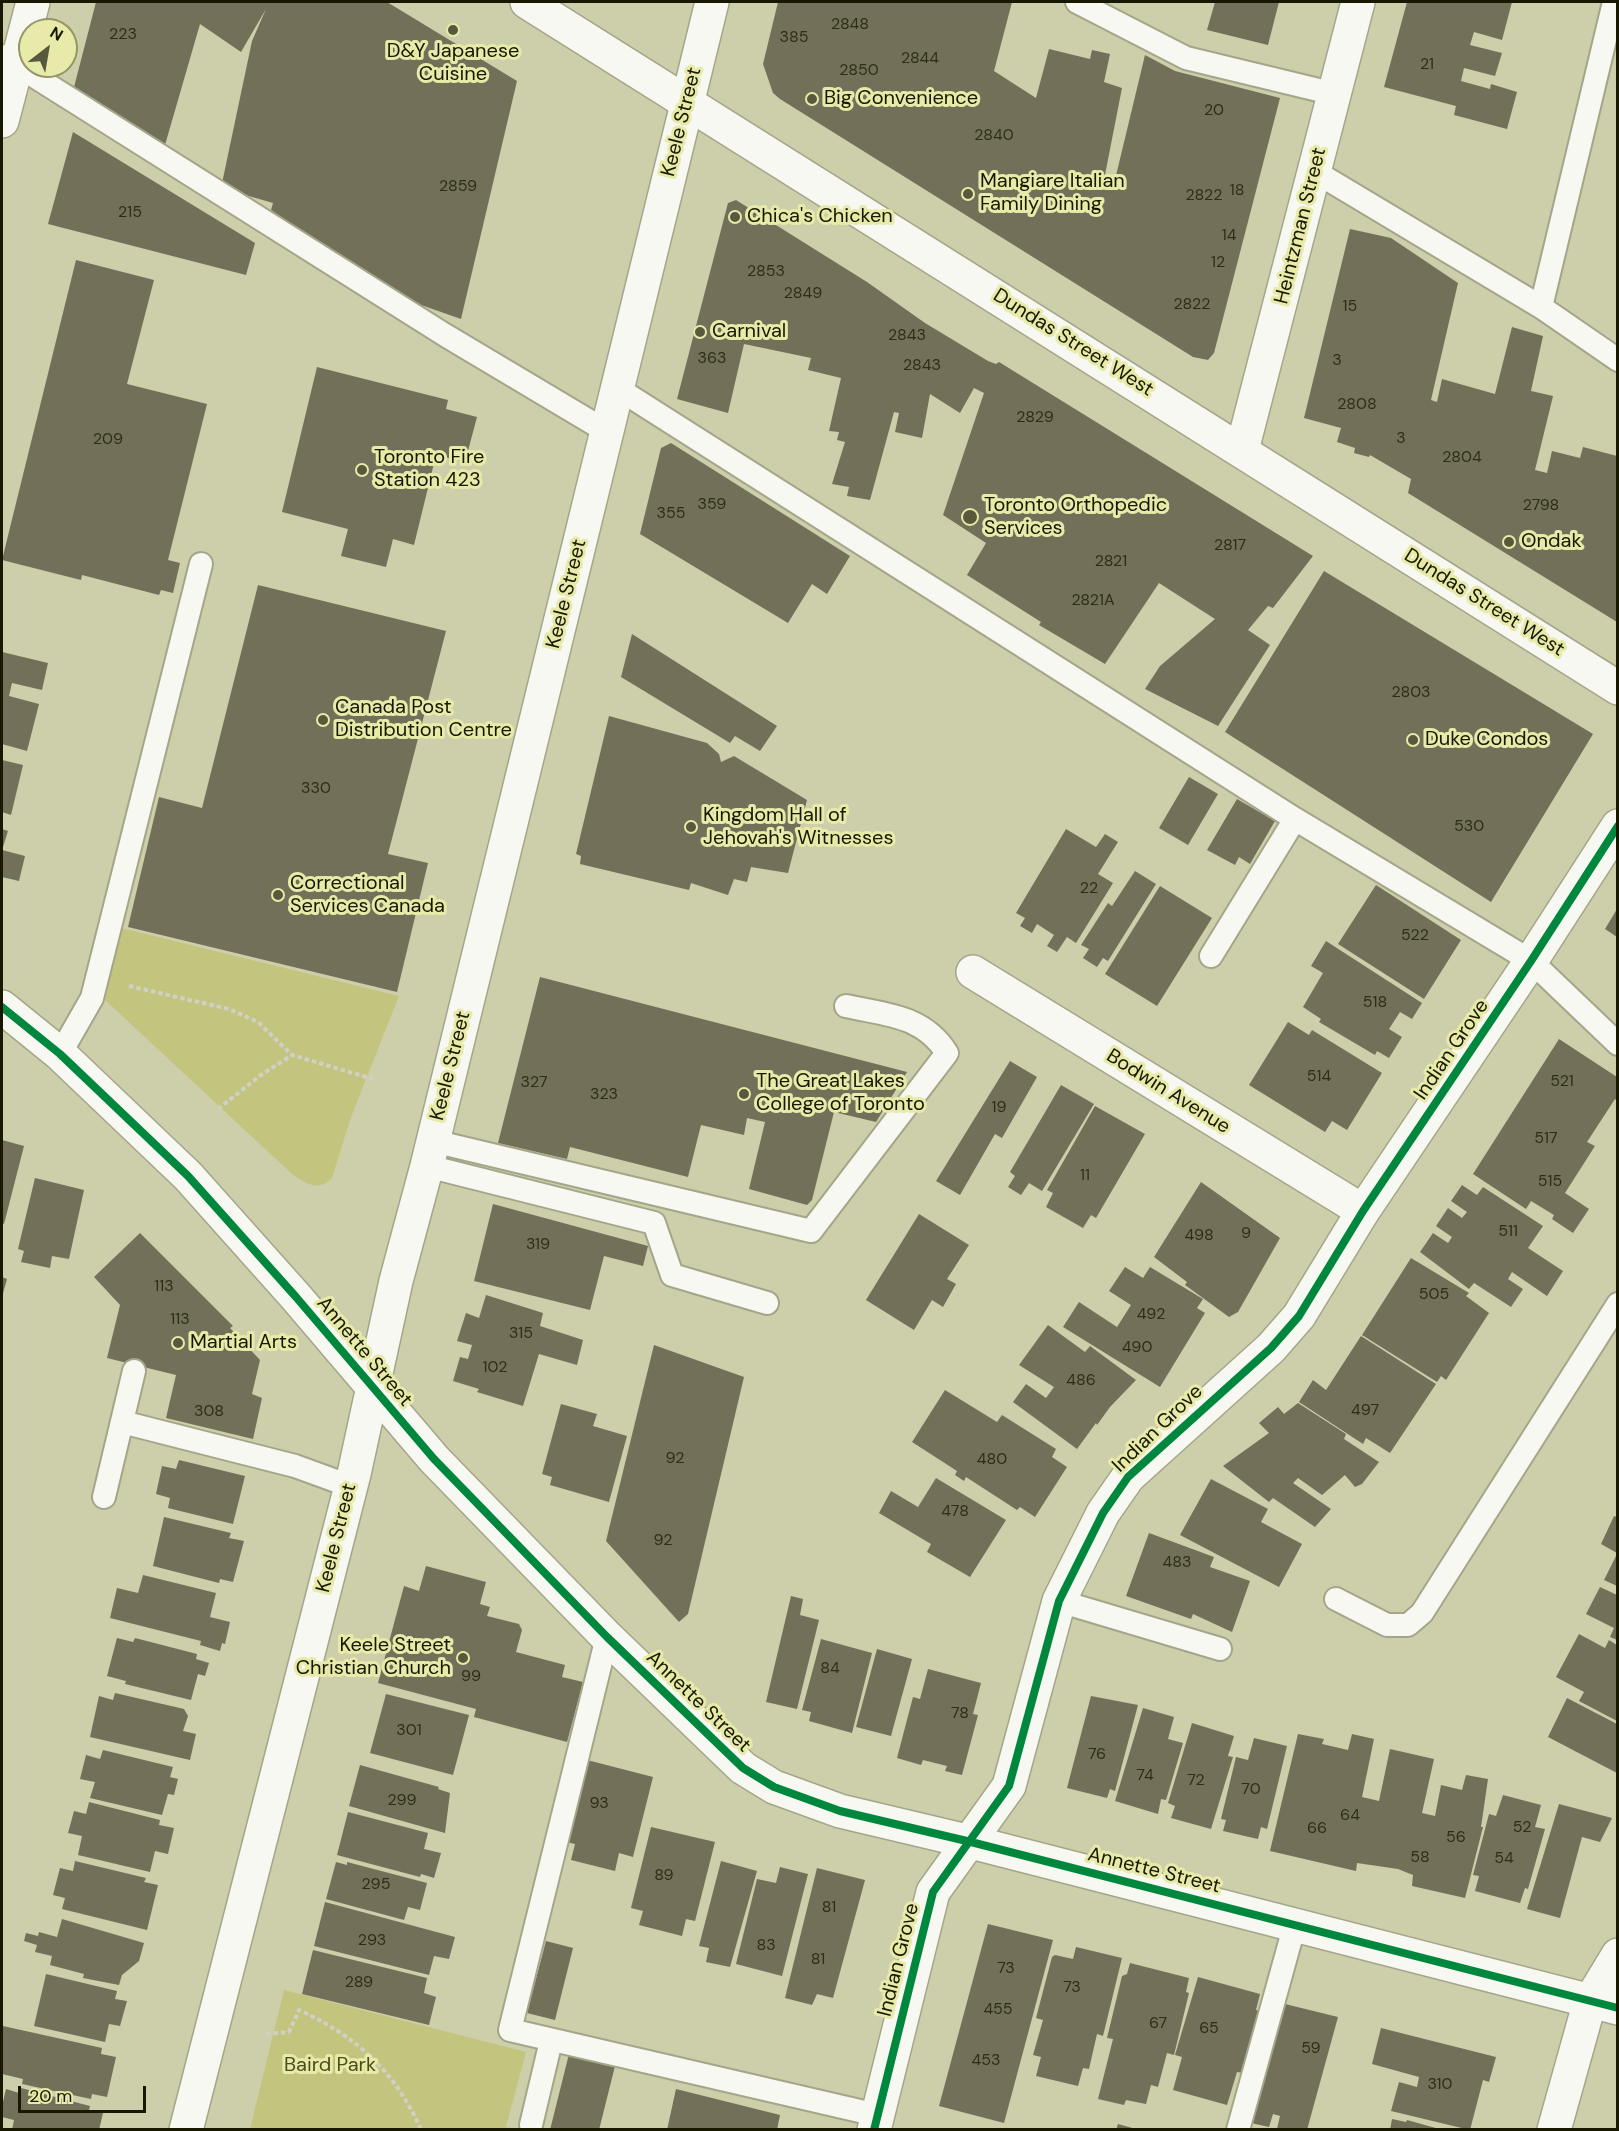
<!DOCTYPE html>
<html>
<head>
<meta charset="utf-8">
<style>
	body { margin:0 }
	#map { position:relative; width:1619px; height:2131px; overflow:hidden; background:#cdceaa; font-family:"DM Sans",sans-serif }
	canvas { display:block }
	.frame { position:absolute; inset:0; border:3px solid #181801; pointer-events:none }
	.north { position:absolute; left:18px; top:18px; width:60px; height:60px; box-sizing:border-box; background:#e7eaa8; border:2px solid #949665; border-radius:50%; rotate:31deg; font-size:16px; font-weight:700; line-height:24px; text-align:center; color:#181801 }
	.north::after { content:''; display:block; margin:auto; width:21px; height:27px; background:#57583c; clip-path:polygon(50% 0,100% 100%,50% 72%,0 100%) }
	.scale { position:absolute; left:18px; top:2086px; width:128px; height:27px; box-sizing:border-box; border:3px solid #181801; border-top:0; padding-left:8px; font-size:18px; line-height:21px; white-space:nowrap; color:#181801; -webkit-text-stroke:4px #e7eaa8; paint-order:stroke }
</style>
</head>
<body>
<div id="map">
<canvas width="1619" height="2131"></canvas>
<div class="frame"></div>
<div class="north">N</div>
<div class="scale">20 m</div>
</div>
<script>
const ctx = document.querySelector('canvas').getContext('2d');
ctx.lineJoin = 'round';
function fill(path, color) {
  ctx.fillStyle = color;
  ctx.fill(path, 'evenodd');
}
function stroke(path, color, width, dash) {
  ctx.strokeStyle = color;
  ctx.lineWidth = width;
  ctx.lineCap = dash ? 'butt' : 'round';
  ctx.setLineDash(dash || []);
  ctx.stroke(path);
}
function label(font, color, halo, rows, align = 'center') {
  ctx.font = font + ' "DM Sans",sans-serif';
  ctx.lineWidth = 6;
  ctx.setLineDash([]);
  ctx.textBaseline = 'middle';
  ctx.strokeStyle = halo;
  ctx.fillStyle = color;
  for (const [text, x, y, turn = 0] of rows) {
    ctx.save();
    ctx.translate(x, y);
    ctx.rotate((+turn || 0) * Math.PI / 180);
    ctx.textAlign = isNaN(turn) ? turn : align;
    if (halo) ctx.strokeText(text, 0, 0);
    ctx.fillText(text, 0, 0);
    ctx.restore();
  }
}
fill(new Path2D(`
	M121 928 399 996 351 1117 332 1178C318 1192 307 1184 292 1174L104 999Z
	M284 1990 526 2052 506 2127 515 2129H250Z`), '#c3c57f');
fill(new Path2D(`
	M96 2H387L517 81 461 319 404 299 327 251 271 210 273 203 221 188 252 41 266 9 241 52 200 24 165 145 73 91Z
	M778 2H1012L994 71 1036 98 1049 49 1090 59 1092 50 1110 54 1104 82 1122 88 1102 190 1113 188 1145 55 1175 71 1280 98 1214 353 1208 360 1193 357 780 99 773 93 763 64Z
	M1215 2H1279L1268 45 1207 30Z
	M1407 2H1512L1502 40 1474 32 1470 45 1502 53 1495 76 1464 68 1461 81 1490 89 1491 84 1517 92 1507 129 1454 115 1456 106 1384 87Z
	M73 132 255 243 246 275 48 224Z
	M736 200 867 282 925 323 988 361 996 364 999 362 1313 556 1273 608 1268 606 1248 630 1270 645 1218 726 1145 689 1160 666 1215 619 1159 583 1105 664 1039 625 1041 622 967 575 986 543 943 515 984 393 974 388 960 413 930 394 922 438 895 432 899 413 894 412 870 500 847 496 849 487 832 484 845 442 837 440 839 432 829 431 841 378 808 370 811 358 744 344 728 413 677 399 728 203Z
	M1350 229 1391 238 1458 283 1431 400 1437 402 1442 379 1495 394 1512 327 1543 336 1531 391 1553 396 1535 470 1547 473 1552 451 1580 458 1583 447 1617 456V622L1408 493 1411 479 1370 455 1369 457 1354 453 1355 448 1337 442 1341 428 1304 418Z
	M76 260 154 280 127 384 207 404 168 560 180 563 173 593 161 590 159 595 82 575 81 580 2 560Z
	M317 367 448 400 446 409 477 417 465 462 436 455 414 545 393 539 386 567 341 556 348 529 282 512Z
	M671 443 850 556 827 594 812 584 788 623 640 534 661 448Z
	M1324 571 1593 734 1491 902 1225 732Z
	M258 585 446 631 388 854 428 863 397 992 128 927 159 797 202 808Z
	M632 634 777 726 760 751 735 736 730 743 621 677Z
	M2 652 48 663 42 690 12 683 9 696 39 704 27 751 2 744Z
	M609 716 707 743 719 754 721 762 734 756 807 800 788 873 751 867 747 882 734 879 728 895 691 883 689 890 580 864 581 856 576 854Z
	M2 760 23 765 11 815 2 812Z
	M1189 777 1218 794 1188 845 1159 828Z
	M1237 799 1275 821 1250 864 1239 857 1235 865 1207 850Z
	M2 829 8 831 2 850 25 856 19 881 2 877Z
	M1066 829 1096 847 1105 834 1118 842 1098 874 1113 883 1076 943 1067 937 1057 952 1047 946 1054 935 1037 924 1032 933 1020 926 1025 918 1016 913Z
	M1135 871 1156 884 1108 961 1103 958 1097 967 1083 958 1089 949 1081 945 1108 903 1112 906Z
	M1376 885 1461 940 1424 999 1338 944Z
	M1160 886 1212 918 1157 1006 1105 974Z
	M1617 909V937L1605 929Z
	M1326 941 1422 1003 1412 1019 1400 1012 1389 1029 1402 1037 1389 1058 1377 1051 1375 1055 1319 1022 1321 1019 1303 1007 1323 973 1311 966Z
	M540 977 907 1072 876 1122 834 1112 812 1200 807 1205 749 1189 765 1122 747 1118 744 1135 701 1125 688 1177 570 1147 567 1159 498 1143Z
	M1288 1022 1309 1035 1312 1030 1382 1073 1347 1130 1332 1121 1325 1132 1249 1085Z
	M1559 1039 1617 1077V1101L1615 1099 1587 1142 1595 1146 1565 1193 1589 1209 1573 1233 1552 1219 1554 1215 1531 1201 1526 1209 1473 1174Z
	M1010 1061 1037 1077 1002 1138 995 1134 960 1195 936 1181Z
	M1061 1085 1094 1104 1042 1191 1029 1183 1021 1195 1008 1187 1015 1176 1010 1172Z
	M1095 1106 1145 1134 1096 1218 1091 1215 1083 1228 1046 1207 1053 1193 1047 1190Z
	M2 1140 24 1146 4 1224 2 1223Z
	M35 1178 84 1190 69 1259 52 1256 50 1268 21 1262 24 1251 18 1249Z
	M1201 1182 1280 1238 1238 1312 1229 1317 1185 1285 1187 1282 1154 1257Z
	M1462 1185 1477 1195 1483 1187 1543 1226 1528 1248 1563 1271 1547 1296 1512 1272 1508 1279 1523 1289 1511 1307 1474 1283 1469 1289 1420 1252 1433 1233 1448 1243 1452 1237 1436 1226 1448 1208 1462 1218 1467 1212 1451 1201Z
	M493 1204 648 1246 643 1266 604 1256 590 1310 474 1281Z
	M919 1214 969 1245 947 1279 956 1284 943 1307 932 1300 914 1330 866 1300Z
	M140 1233 233 1326 230 1328 260 1360 252 1394 262 1398 253 1439 166 1418 176 1375 107 1358 120 1305 94 1277Z
	M1411 1258 1469 1293 1466 1296 1489 1313 1446 1380 1441 1376 1437 1382 1362 1335Z
	M1125 1267 1143 1278 1150 1267 1203 1299 1197 1308 1205 1313 1160 1387 1063 1327 1079 1302 1117 1327 1131 1305 1109 1291Z
	M2 1277 7 1279 2 1297Z
	M486 1295 543 1313 540 1326 583 1340 577 1365 539 1354 523 1406 477 1392 479 1389 453 1381 460 1357 468 1359 472 1345 457 1341 466 1313 479 1318Z
	M1048 1325 1085 1352 1090 1346 1136 1380 1110 1407 1097 1425 1096 1423 1077 1449 1013 1402 1026 1384 1046 1398 1054 1387 1019 1365Z
	M1361 1336 1436 1384 1390 1453 1366 1438 1363 1444 1299 1402 1313 1380 1326 1390Z
	M654 1345 744 1377 688 1614 679 1622 606 1541Z
	M945 1390 997 1422 1002 1415 1056 1449 1052 1457 1067 1467 1035 1517 1020 1507 1017 1510 966 1477 964 1481 955 1475 957 1471 912 1442Z
	M1298 1403 1346 1434 1344 1439 1379 1462 1362 1484 1355 1487 1345 1475 1322 1495 1298 1478 1293 1483 1331 1509 1315 1527 1273 1498 1269 1502 1223 1466 1269 1433 1259 1423 1278 1407 1284 1414Z
	M561 1404 597 1414 593 1426 627 1436 609 1502 550 1485 552 1477 542 1474Z
	M179 1460 245 1476 233 1524 168 1508 170 1498 156 1494 162 1466 176 1469Z
	M936 1478 1006 1520 970 1577 927 1552 931 1544 879 1513 891 1491 918 1507Z
	M1211 1479 1268 1509 1261 1522 1302 1544 1279 1587 1180 1535Z
	M1614 1516 1617 1517V1553L1601 1544Z
	M164 1517 231 1533 229 1538 244 1541 233 1582 220 1579 219 1583 153 1566Z
	M1149 1533 1214 1557 1210 1567 1250 1581 1232 1632 1193 1614 1191 1619 1126 1596Z
	M1617 1554V1586L1604 1580Z
	M426 1566 486 1582 480 1604 490 1607 487 1616 519 1624 522 1630 516 1652 565 1665 562 1677 583 1682 567 1742 474 1717 476 1709 378 1683 404 1586 419 1591Z
	M143 1575 216 1593 210 1617 230 1622 225 1644 222 1643 220 1651 200 1645 201 1641 110 1618 117 1588 138 1593Z
	M1600 1587 1617 1595V1640L1610 1637 1614 1628 1586 1614Z
	M791 1596 803 1599 800 1615 819 1620 797 1709 766 1702Z
	M1579 1634 1605 1648 1609 1640 1617 1645V1721L1579 1701 1584 1692 1556 1677Z
	M117 1638 133 1642 135 1638 197 1654 196 1659 209 1663 205 1676 198 1674 191 1700 125 1684 126 1681 107 1676Z
	M821 1639 872 1653 852 1733 809 1721 811 1712 802 1710Z
	M877 1649 912 1659 891 1736 856 1727Z
	M928 1669 981 1683 973 1714 978 1715 962 1775 945 1771 947 1766 923 1760 921 1765 897 1758 913 1697 920 1699Z
	M115 1693 184 1709 188 1716 183 1731 196 1734 190 1760 90 1737 99 1696 113 1700Z
	M386 1694 469 1715 453 1775 370 1753Z
	M1091 1696 1138 1705 1115 1791 1110 1789 1107 1798 1067 1788Z
	M1567 1698 1617 1724V1773L1548 1737Z
	M1143 1708 1174 1717 1168 1739 1183 1743 1166 1800 1161 1799 1158 1814 1115 1801Z
	M1192 1723 1234 1736 1228 1756 1233 1757 1211 1829 1171 1818 1175 1806 1168 1803Z
	M1298 1734 1324 1739 1322 1744 1348 1750 1352 1734 1374 1739 1362 1797 1379 1801 1390 1749 1434 1759 1422 1813 1435 1816 1441 1785 1462 1790 1466 1775 1488 1779 1481 1827H1483L1465 1898 1412 1886 1413 1875 1398 1869 1357 1863 1356 1871 1270 1851Z
	M1254 1738 1287 1746 1267 1829 1261 1827 1258 1839 1223 1831 1226 1820 1221 1819 1236 1757 1248 1760Z
	M103 1750 173 1767 170 1777 178 1779 174 1795 168 1794 162 1815 90 1798 95 1782 80 1779 86 1755 100 1759Z
	M587 1760 653 1777 633 1857 619 1853 615 1871 571 1860 575 1844 566 1842Z
	M360 1765 439 1787 438 1789 450 1793 445 1833 349 1806Z
	M1503 1795 1541 1805 1535 1827 1545 1829 1528 1889 1525 1888 1520 1903 1475 1891 1479 1876 1473 1875 1489 1814 1496 1816Z
	M89 1802 160 1820 159 1825 174 1828 168 1854 155 1851 150 1872 78 1855 82 1836 68 1833 74 1811 86 1814Z
	M1559 1804 1612 1818 1600 1842 1582 1837 1560 1918 1527 1909Z
	M348 1812 428 1833 424 1849 441 1853 434 1878 421 1874 420 1877 337 1855Z
	M651 1827 715 1842 695 1921 686 1919 682 1936 639 1925 643 1911 631 1908Z
	M75 1861 146 1878 144 1882 158 1885 147 1930 62 1909 65 1898 53 1895 60 1868 73 1871Z
	M721 1861 757 1871 730 1967 706 1962 709 1948 699 1946Z
	M336 1862 347 1865V1862L427 1883 420 1910 408 1907 404 1920 326 1899Z
	M780 1867 808 1874 782 1976 736 1964 757 1879 776 1883Z
	M817 1868 865 1880 833 1998 817 1994 812 2005 785 1998Z
	M325 1902 455 1937 449 1959 434 1956 429 1975 314 1946Z
	M62 1919 144 1943 139 1961 122 1975 119 1985 83 1978 84 1974 50 1965 52 1956 35 1952 37 1945 24 1941 26 1933 38 1936 39 1932 57 1937Z
	M988 1924 1053 1940 1004 2123 939 2106Z
	M546 1941 573 1948 555 2020 527 2013Z
	M1076 1947 1122 1958 1103 2036 1097 2034 1089 2069 1083 2068 1078 2086 1036 2076 1041 2057 1033 2055 1043 2020 1036 2018 1052 1957 1055 1955 1073 1959Z
	M313 1950 427 1978 424 1993 436 1997 429 2025 302 1994Z
	M1130 1963 1189 1978 1186 1992 1189 1993 1174 2055 1167 2053 1158 2087 1151 2085 1146 2104 1126 2100 1124 2105 1098 2099 1113 2039 1107 2038 1122 1976 1127 1974Z
	M46 1974 117 1991 115 1999 127 2001 120 2026 109 2024 105 2042 34 2026Z
	M1198 1977 1260 1994 1256 2010 1260 2011 1243 2073 1237 2072 1227 2105 1173 2090 1182 2057 1175 2055Z
	M1281 2003 1338 2017 1307 2130 1277 2129 1280 2116 1273 2114 1269 2127 1251 2123Z
	M3 2026 102 2048 101 2054 116 2057 107 2097 92 2094 91 2099 22 2084 23 2079 2 2074Z
	M1381 2028 1496 2057 1489 2082 1483 2080 1470 2130 1391 2111 1399 2082 1417 2087 1419 2077 1372 2064Z
	M570 2050 616 2062 599 2130H550Z
	M21 2088 90 2106 89 2110 103 2113 99 2130H12L14 2120 2 2117V2106L6 2089 19 2093Z
	M676 2089 780 2115 777 2130H667Z
	M1392 2119 1406 2122 1407 2120 1443 2130H1390Z
	M1118 2124 1136 2129V2130H1116Z`), '#727059');
const service = new Path2D(`
	M1077 2 1186 58 1335 94
	M2 56 445 335 606 431
	M1314 171 1541 307 1618 360
	M1541 307 1614 2
	M617 388 1295 819 1531 961 1618 1044
	M1211 956 1295 819
	M60 1054 92 998 201 564
	M433 1141 811 1231 947 1053C923 1015 886 1015 846 1006
	M427 1166 654 1223 672 1275 767 1303
	M122 1422 295 1466 350 1486
	M104 1497 134 1371
	M1336 1599 1387 1625H1408L1422 1613 1618 1304
	M1059 1601 1220 1649
	M607 1637 510 2030 877 2115
	M531 2125 551 2041
	M1238 2130 1295 1924`);
const minor = new Path2D(`
	M2 121 33 2
	M1242 450 1358 2
	M973 972 1363 1211
	M874 2130 933 1892 1009 1786 1059 1601 1103 1513 1128 1477 1271 1348 1299 1316 1363 1211 1531 961 1618 826
	M1554 2130 1590 2001 1618 1955`);
const tertiary = new Path2D(`
	M2 1007 60 1054 188 1176 296 1297 434 1459 607 1637 743 1768 774 1787 840 1811 971 1842 1618 2008`);
const secondary = new Path2D(`
	M527 2 1618 688
	M186 2130 354 1474 396 1281 427 1166 712 2`);
stroke(service, '#a4a689', 26);
stroke(minor, '#a4a689', 36);
stroke(tertiary, '#a4a689', 36);
stroke(secondary, '#a4a689', 36);
stroke(new Path2D(`
	M129 986 229 1009 258 1022 292 1055 373 1079
	M218 1109 261 1075 292 1055
	M266 2034 289 2032 299 2010C356 2036 396 2072 421 2130`), '#d0d1c5', 4, [4.5, 3]);
stroke(service, '#f8f8f2', 22);
stroke(minor, '#f8f8f2', 33);
stroke(tertiary, '#f8f8f2', 33);
stroke(secondary, '#f8f8f2', 33);
stroke(new Path2D(`
	M2 1007 60 1054 188 1176 296 1297 434 1459 607 1637 743 1768 774 1787 840 1811 971 1842 1618 2008
	M874 2130 933 1892 1009 1786 1059 1601 1103 1513 1128 1477 1271 1348 1299 1316 1363 1211 1531 961 1618 826`), '#00873e', 8);
for (const [x, y, r, color] of [
	[453,30,6,"#57583c"],
	[812,99,6,"#57583c"],
	[968,194,6,"#57583c"],
	[735,217,6,"#57583c"],
	[700,332,6,"#57583c"],
	[362,470,6,"#57583c"],
	[970,517,8,"#57583c"],
	[1509,542,6,"#57583c"],
	[323,720,6,"#57583c"],
	[1413,740,6,"#57583c"],
	[691,827,6,"#57583c"],
	[278,895,6,"#57583c"],
	[744,1094,6,"#57583c"],
	[178,1343,6,"#57583c"],
	[463,1658,6,"#57583c"]
]) {
  const dot = new Path2D();
  dot.arc(x, y, r, 0, 2 * Math.PI);
  ctx.fillStyle = color;
  ctx.fill(dot);
  stroke(dot, '#e7eaa8', 2);
}
label('16px', '#2e2e17', null, [
	["2848",850,25],
	["223",123,35],
	["385",794,38],
	["2844",920,59],
	["21",1427,65],
	["2850",859,71],
	["20",1214,111],
	["2840",994,136],
	["2859",458,187],
	["18",1237,191],
	["2822",1204,196],
	["215",130,213],
	["14",1229,236],
	["12",1218,263],
	["2853",766,272],
	["2849",803,294],
	["2822",1192,305],
	["15",1350,307],
	["2843",907,336],
	["363",712,359],
	["3",1337,361],
	["2843",922,366],
	["2808",1357,405],
	["2829",1035,418],
	["3",1401,439],
	["209",108,440],
	["2804",1462,458],
	["359",712,505],
	["2798",1541,506],
	["355",671,514],
	["2817",1230,546],
	["2821",1111,562],
	["2821A",1093,601],
	["2803",1411,693],
	["330",316,789],
	["530",1469,827],
	["22",1089,889],
	["522",1415,936],
	["518",1375,1003],
	["514",1319,1077],
	["521",1562,1082],
	["327",534,1083],
	["323",604,1095],
	["19",999,1108],
	["517",1546,1139],
	["11",1085,1176],
	["515",1550,1182],
	["511",1508,1232],
	["9",1246,1234],
	["498",1199,1236],
	["319",538,1245],
	["113",164,1287],
	["505",1434,1295],
	["492",1151,1315],
	["113",180,1320],
	["315",521,1334],
	["490",1137,1348],
	["102",495,1368],
	["486",1081,1381],
	["497",1365,1411],
	["308",209,1412],
	["92",675,1459],
	["480",992,1460],
	["478",955,1512],
	["92",663,1541],
	["483",1177,1563],
	["84",830,1669],
	["99",471,1677],
	["78",960,1714],
	["301",409,1731],
	["76",1097,1755],
	["74",1145,1776],
	["72",1196,1781],
	["70",1251,1790],
	["299",402,1801],
	["93",599,1804],
	["64",1350,1816],
	["52",1522,1828],
	["66",1317,1829],
	["56",1456,1838],
	["58",1420,1858],
	["54",1504,1859],
	["89",664,1876],
	["295",376,1885],
	["81",829,1908],
	["293",372,1941],
	["83",766,1946],
	["81",818,1960],
	["73",1006,1969],
	["289",359,1983],
	["73",1072,1988],
	["455",998,2010],
	["67",1158,2024],
	["65",1209,2029],
	["59",1311,2049],
	["453",986,2061],
	["310",1440,2085]
]);
label('20px', '#181801', '#e7eaa8', [
	["D&Y Japanese",453,52,"center"],
	["Cuisine",453,75,"center"],
	["Big Convenience",824,99],
	["Mangiare Italian",980,182],
	["Family Dining",980,205],
	["Chica's Chicken",747,217],
	["Carnival",712,332],
	["Toronto Fire",374,458],
	["Station 423",374,481],
	["Toronto Orthopedic",984,506],
	["Services",984,529],
	["Ondak",1521,542],
	["Canada Post",335,708],
	["Distribution Centre",335,731],
	["Duke Condos",1425,740],
	["Kingdom Hall of",703,816],
	["Jehovah's Witnesses",703,839],
	["Correctional",290,884],
	["Services Canada",290,907],
	["The Great Lakes",756,1082],
	["College of Toronto",756,1105],
	["Martial Arts",190,1343],
	["Keele Street",451,1646,"right"],
	["Christian Church",451,1669,"right"]
], 'left');
label('20px', '#181801', '#e7eaa8', [
	["Keele Street",682,122,-76],
	["Heintzman Street",1301,226,-76],
	["Dundas Street West",1073,343,32],
	["Keele Street",567,594,-76],
	["Dundas Street West",1484,603,32],
	["Indian Grove",1452,1050,-56],
	["Keele Street",451,1066,-76],
	["Bodwin Avenue",1168,1092,32],
	["Annette Street",364,1352,50],
	["Indian Grove",1158,1429,-44],
	["Keele Street",337,1538,-76],
	["Annette Street",698,1702,44],
	["Annette Street",1154,1871,14],
	["Indian Grove",899,1960,-76]
]);
label('20px', '#4b4c1c', '#e7eaa8', [
	["Baird Park",330,2066]
]);
</script>
</body>
</html>
